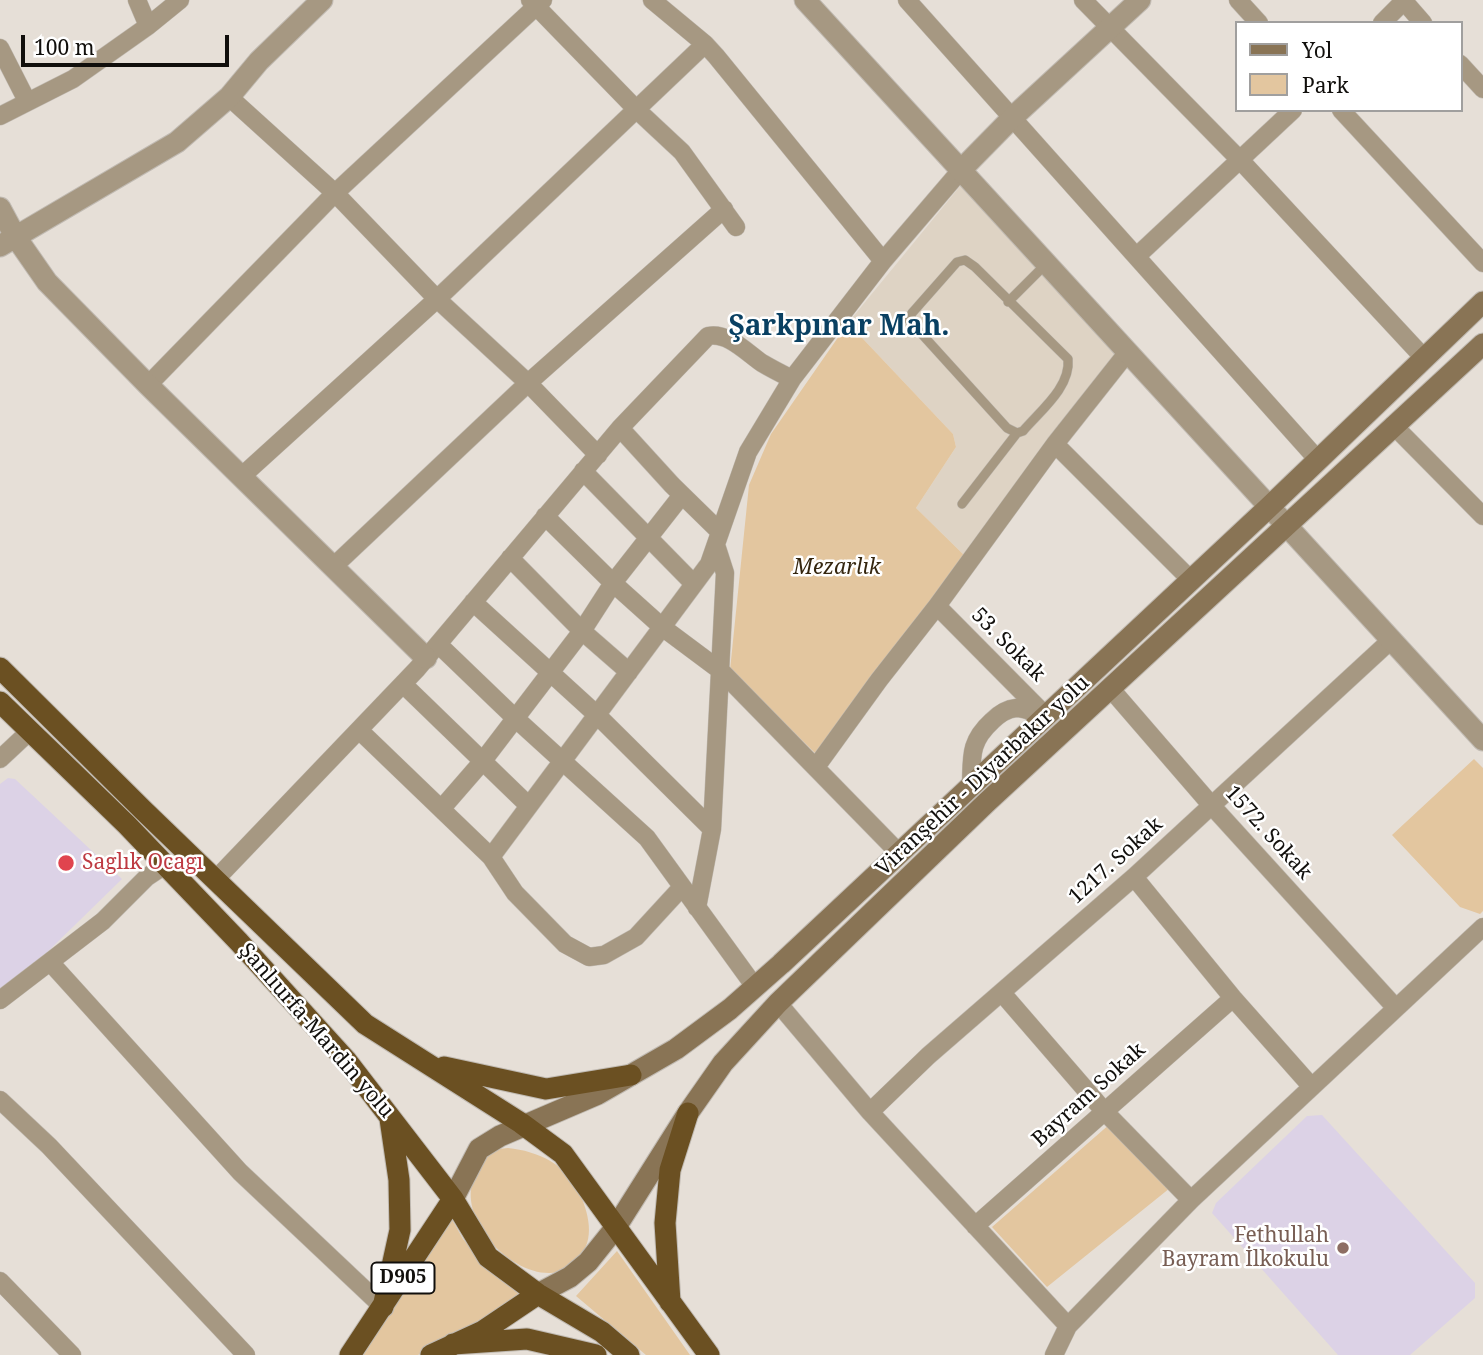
<!DOCTYPE html>
<html>
<head>
<meta charset="utf-8">
<style>
	body { margin:0 }
	#map { position:relative; width:1483px; height:1355px; overflow:hidden; background:#e6dfd7; font-family:"Noto Serif",serif }
	canvas { display:block }
	.legend { position:absolute; left:1235px; top:21px; width:228px; height:91px; box-sizing:border-box; background:#fff; border:2px solid #a09f9e; margin:0; padding:9px 12px; list-style:none; font-size:21px; color:#110f0c }
	.legend li { display:flex; align-items:center; gap:14px; height:35px }
	.legend b { width:35px; border:2px solid #a09f9e }
	.scale { position:absolute; left:21px; top:35px; width:208px; height:32px; box-sizing:border-box; border:4px solid #110f0c; border-top:0; padding-left:9px; font-size:21px; line-height:24px; white-space:nowrap; color:#110f0c; -webkit-text-stroke:5px #fff; paint-order:stroke }
</style>
</head>
<body>
<div id="map">
<canvas width="1483" height="1355"></canvas>
<ul class="legend">
<li><b style="height:9px;background:#897455"></b>Yol</li>
<li><b style="height:19px;background:#e3c69f"></b>Park</li>
</ul>
<div class="scale">100 m</div>
</div>
<script>
const ctx = document.querySelector('canvas').getContext('2d');
ctx.lineJoin = 'round';
function fill(path, color) {
  ctx.fillStyle = color;
  ctx.fill(path, 'evenodd');
}
function stroke(path, color, width, dash) {
  ctx.strokeStyle = color;
  ctx.lineWidth = width;
  ctx.lineCap = dash ? 'butt' : 'round';
  ctx.setLineDash(dash || []);
  ctx.stroke(path);
}
function label(font, color, halo, rows, align = 'center') {
  ctx.font = font + ' "Noto Serif",serif';
  ctx.lineWidth = 5;
  ctx.setLineDash([]);
  ctx.textBaseline = 'middle';
  ctx.strokeStyle = halo;
  ctx.fillStyle = color;
  for (const [text, x, y, turn = 0] of rows) {
    ctx.save();
    ctx.translate(x, y);
    ctx.rotate((+turn || 0) * Math.PI / 180);
    ctx.textAlign = isNaN(turn) ? turn : align;
    if (halo) ctx.strokeText(text, 0, 0);
    ctx.fillText(text, 0, 0);
    ctx.restore();
  }
}
fill(new Path2D(`
	M961 185 1117 356 966 557 916 508 956 447 953 434 848 323Z`), '#ded3c4');
fill(new Path2D(`
	M8 778 15 779 122 879 35 964 0 990V784Z
	M1322 1115 1475 1283V1298L1410 1355H1338L1212 1213 1216 1203 1307 1116Z`), '#dcd2e6');
fill(new Path2D(`
	M848 323 953 434 956 447 916 508 966 557 816 754 730 670 749 485 771 434Z
	M1474 759 1483 768V911L1480 914 1460 907 1392 835Z
	M1111 1123 1170 1188 1047 1287 992 1227Z
	M508 1148C538 1151 568 1165 580 1194 590 1217 596 1244 574 1262 568 1267 558 1273 550 1273 509 1274 457 1219 474 1177 478 1168 485 1159 490 1150Z
	M450 1216 463 1239 488 1268 526 1294 418 1355H361L391 1313Z
	M617 1251 690 1355H646L576 1296Z`), '#e3c69f');
const service = new Path2D(`
	M965 260 975 267 1068 359C1071 387 1040 411 1023 431L1017 433 1007 428 909 320 912 313 957 262Z
	M1008 302 1046 264
	M962 504 1017 433`);
const minor = new Path2D(`
	M137 0 148 26 180 0
	M530 0 637 110 682 152 736 227
	M652 0 705 44 716 56 883 261
	M907 0 1318 460
	M1083 0 1241 161 1424 358
	M1238 0 1259 23
	M1403 0 1423 23
	M1382 23 1405 0
	M0 48 27 101
	M1460 64 1483 89
	M229 97 335 193 437 299 528 383 598 455
	M1341 110 1483 263
	M0 116 73 79 148 26
	M1138 255 1293 110
	M148 385 335 193 543 0
	M1393 425 1483 516
	M620 428 672 485 720 532
	M1055 444 1191 580
	M583 471 694 584
	M242 476 437 299 705 44
	M545 516 613 583 662 627 721 671 900 854
	M510 558 582 631 629 672
	M334 566 528 383 724 209
	M473 602 597 715 712 829
	M937 606 1046 716
	M438 644 515 718 647 838 755 987
	M403 684 529 806
	M1110 688 1212 806 1395 1007
	M359 730 491 857 515 893 565 944 589 957 604 955 636 937 682 887
	M0 759 30 731
	M816 767 879 680 937 606 1055 444 1127 353
	M971 786C972 757 969 742 992 721 998 715 1006 709 1016 708 1024 708 1035 713 1042 715
	M442 808 482 762 582 631 613 583 682 495
	M491 857 709 564 748 452 792 379 883 261 961 170
	M1134 877 1233 998 1311 1086
	M215 880 417 669 620 428 708 336C728 332 746 352 762 363 772 369 782 374 792 379
	M697 908 712 829 725 573 716 545
	M50 962 240 1172 383 1307
	M1002 993 1105 1112 1191 1200
	M0 1000 103 921 147 877 165 865
	M778 1003 870 1112 1068 1326
	M0 1100 49 1146 246 1355
	M870 1112 928 1056 1134 877 1390 641
	M975 1226 1233 998
	M0 1281 72 1355
	M1054 1355 1068 1326 1191 1200 1483 927`);
const tertiary = new Path2D(`
	M805 0 1483 740
	M961 170 1013 117 1140 0
	M0 208 15 236 47 282 148 385 426 658
	M0 246 177 142 229 97 259 61 322 0`);
const secondary = new Path2D(`
	M453 1199 479 1149 500 1136 598 1094 676 1049 730 1009 781 964 1268 508 1483 302
	M538 1294 570 1277 588 1262 616 1227 688 1113 723 1063 778 1003 987 802 1483 344`);
const trunk = new Path2D(`
	M0 668 143 810 365 1024 521 1123 563 1154 709 1355
	M0 702 127 825 239 942 346 1060 453 1199 488 1257 538 1294 602 1332 629 1355
	M444 1067 546 1089 631 1075
	M670 1302 665 1223 670 1170 688 1113
	M383 1307 400 1230 399 1180 390 1119
	M453 1344 527 1339 596 1355
	M350 1355 453 1199
	M431 1355 483 1331 538 1294`);
stroke(service, '#c0bab2', 10);
stroke(minor, '#c0bab2', 19);
stroke(tertiary, '#c0bab2', 23);
stroke(secondary, '#c0bab2', 23);
stroke(trunk, '#c0bab2', 23);
stroke(service, '#a69882', 9);
stroke(minor, '#a69882', 18);
stroke(tertiary, '#a69882', 21);
stroke(secondary, '#897455', 21);
stroke(trunk, '#6b5022', 21);
for (const [x, y, r, color] of [
	[66,863,9,"#e0444e"],
	[1343,1248,7,"#8d6e63"]
]) {
  const dot = new Path2D();
  dot.arc(x, y, r, 0, 2 * Math.PI);
  ctx.fillStyle = color;
  ctx.fill(dot);
  stroke(dot, '#fff', 2.5);
}
for (const [x, y, w] of [
	[403,1278,63]
]) {
  const box = new Path2D();
  box.roundRect(x - w / 2, y - 15.5, w, 31, 5);
  ctx.fillStyle = '#fff';
  ctx.fill(box);
  stroke(box, '#110f0c', 2);
}
label('bold 19px', '#110f0c', null, [
	["D905",403,1278]
]);
label('italic 21px', '#35260f', '#fff', [
	["Mezarlık",837,568]
]);
label('21px', '#110f0c', '#fff', [
	["53. Sokak",1008,645,45],
	["Viranşehir - Diyarbakır yolu",983,776,-43],
	["1572. Sokak",1268,833,48],
	["1217. Sokak",1116,861,-42],
	["Şanlıurfa-Mardin yolu",316,1031,49],
	["Bayram Sokak",1089,1095,-42]
]);
label('21px', '#be3a42', '#fff', [
	["Saglık Ocagı",82,863]
], 'left');
label('21px', '#785e54', '#fff', [
	["Fethullah",1329,1236],
	["Bayram İlkokulu",1329,1260]
], 'right');
label('bold 28px', '#094062', '#fff', [
	["Şarkpınar Mah.",839,327]
]);
</script>
</body>
</html>
